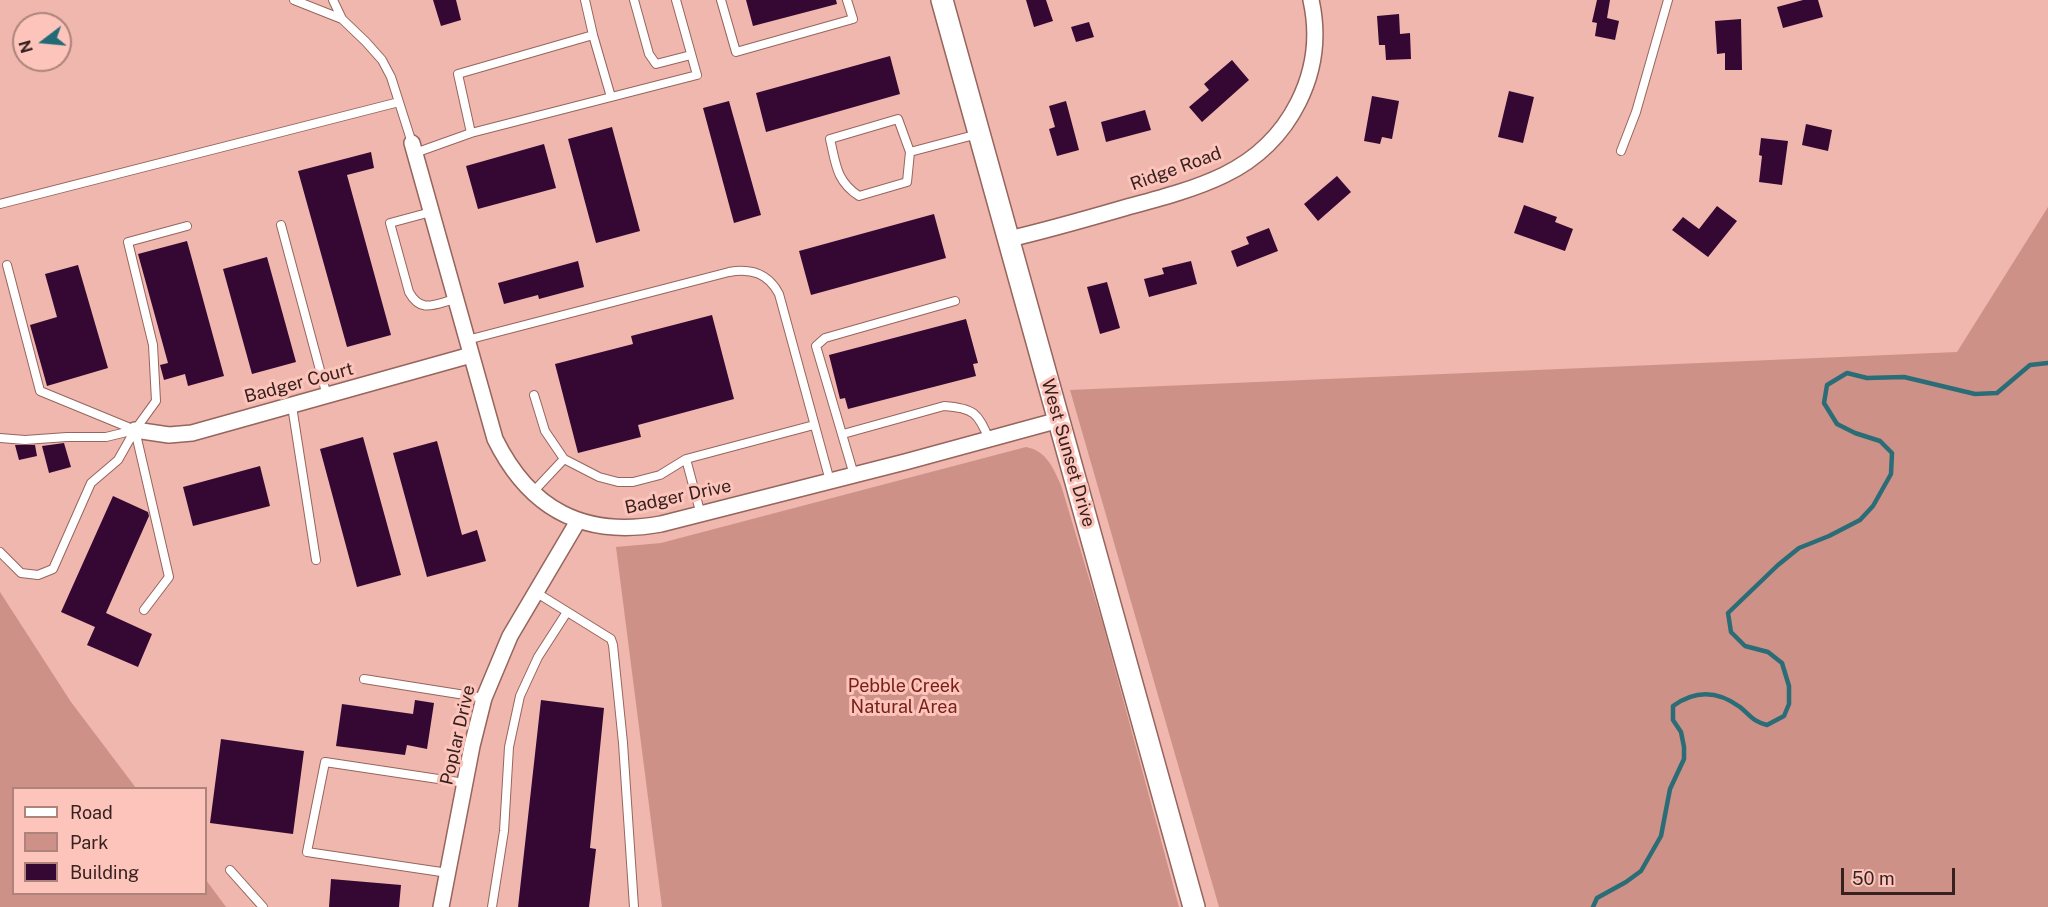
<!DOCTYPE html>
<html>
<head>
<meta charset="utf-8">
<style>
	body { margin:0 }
	#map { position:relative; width:2048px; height:907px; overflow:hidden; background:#efb7ae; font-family:"Public Sans",sans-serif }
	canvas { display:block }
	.legend { position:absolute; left:12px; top:787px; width:195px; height:108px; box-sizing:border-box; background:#fcc4bb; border:2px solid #ad837c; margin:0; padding:8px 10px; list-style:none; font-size:18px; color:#36211e }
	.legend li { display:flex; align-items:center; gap:12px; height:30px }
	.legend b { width:30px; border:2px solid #ad837c }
	.north { position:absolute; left:12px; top:12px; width:60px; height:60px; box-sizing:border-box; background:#fcc4bb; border:2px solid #ad837c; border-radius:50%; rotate:254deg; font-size:16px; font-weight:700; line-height:24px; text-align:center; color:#36211e }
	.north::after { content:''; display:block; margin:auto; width:21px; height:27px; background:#226b76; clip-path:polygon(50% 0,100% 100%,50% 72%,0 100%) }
	.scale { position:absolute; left:1841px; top:868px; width:114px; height:27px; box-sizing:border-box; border:3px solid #36211e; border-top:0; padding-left:8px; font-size:18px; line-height:21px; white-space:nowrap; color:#36211e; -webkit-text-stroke:4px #fcc4bb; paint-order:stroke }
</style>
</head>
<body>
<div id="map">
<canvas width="2048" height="907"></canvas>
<ul class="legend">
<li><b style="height:8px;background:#fff"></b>Road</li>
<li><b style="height:16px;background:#ce9187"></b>Park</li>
<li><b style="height:16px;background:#350834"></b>Building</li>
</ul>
<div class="north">N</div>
<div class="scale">50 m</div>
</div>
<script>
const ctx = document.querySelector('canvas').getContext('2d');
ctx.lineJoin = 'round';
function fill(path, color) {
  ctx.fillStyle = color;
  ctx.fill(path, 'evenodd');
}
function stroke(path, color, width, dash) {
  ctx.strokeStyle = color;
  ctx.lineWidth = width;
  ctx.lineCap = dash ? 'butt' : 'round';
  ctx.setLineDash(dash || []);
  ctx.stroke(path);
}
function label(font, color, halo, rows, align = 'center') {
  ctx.font = font + ' "Public Sans",sans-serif';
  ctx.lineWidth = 6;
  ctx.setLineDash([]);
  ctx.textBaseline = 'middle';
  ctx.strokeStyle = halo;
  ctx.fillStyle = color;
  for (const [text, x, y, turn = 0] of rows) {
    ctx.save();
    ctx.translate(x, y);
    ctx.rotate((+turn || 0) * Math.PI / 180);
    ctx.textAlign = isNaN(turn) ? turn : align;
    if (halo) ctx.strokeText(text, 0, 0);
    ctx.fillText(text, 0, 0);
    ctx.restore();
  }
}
fill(new Path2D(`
	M2048 207V907H1219L1070 390 1957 352Z
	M1026 447C1047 451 1053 468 1061 485L1103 625 1179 907H662L616 547 661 543Z
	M0 592 71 702 136 788H14V894H206V880L226 907H0Z`), '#ce9187');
stroke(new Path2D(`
	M1593 907 1597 898 1626 882 1641 871 1661 836 1670 789 1684 759V747L1681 732 1673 720V706C1695 690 1717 690 1740 707 1751 716 1752 721 1767 725L1784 716 1789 704V686L1782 663 1768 652 1745 646 1731 632 1728 613 1778 565 1799 548 1829 536 1860 520 1873 506 1891 474 1892 453 1880 441 1855 433 1837 424 1824 403 1827 385 1847 373 1867 378 1904 377 1975 394 1997 393 2030 365 2048 363`), '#2b6d77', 4.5);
fill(new Path2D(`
	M433 0H456L461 20 441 26Z
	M746 0H836L837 4 753 26Z
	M1026 0H1046L1053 21 1034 27Z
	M1597 0H1610L1607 18 1619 21 1615 40 1595 36 1597 23 1592 22Z
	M1803 0H1818L1823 17 1783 28 1777 7Z
	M1399 14 1400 34 1410 33 1411 59 1386 60 1385 45H1379L1377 16Z
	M1741 19 1742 70H1725V53L1717 54 1715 21Z
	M1089 22 1094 37 1076 42 1071 27Z
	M890 56 900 94 766 132 756 93Z
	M1232 60 1249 80 1202 122 1189 107 1209 90 1204 84Z
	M1509 91 1534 97 1523 143 1498 137Z
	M1372 96 1399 101 1392 139 1382 137 1380 144 1364 141Z
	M729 101 761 215 734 223 703 108Z
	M1066 101 1079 150 1057 156 1049 129 1055 127 1049 106Z
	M1145 110 1151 130 1106 142 1101 122Z
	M1806 124 1832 130 1828 151 1802 145Z
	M612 127 640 231 596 243 568 139Z
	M1761 138 1788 141 1782 185 1759 182 1762 156 1759 155Z
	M544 144 556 188 478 209 466 166Z
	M371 152 374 168 347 175 391 335 347 347 298 171Z
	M1337 176 1351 192 1318 221 1304 204Z
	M1524 205 1557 217 1555 222 1573 229 1565 251 1514 233Z
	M1717 206 1737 221 1708 257 1672 230 1683 217 1699 229Z
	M934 214 946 258 811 295 799 251Z
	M1269 228 1278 251 1237 267 1231 251 1249 244 1246 237Z
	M187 241 224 376 188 386 185 374 164 380 160 365 168 363 138 254Z
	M267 257 296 362 252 374 223 269Z
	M578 261 584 287 539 299 538 295 504 304 498 283Z
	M1191 261 1197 284 1149 297 1144 279 1164 274 1162 268Z
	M78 265 108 368 47 386 30 325 57 317 45 274Z
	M1107 282 1120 328 1100 334 1087 287Z
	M712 315 734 399 638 425 641 437 578 453 555 364 633 344 631 336Z
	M966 319 978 363 973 364 976 376 848 409 845 398 840 399 829 355Z
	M363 437 401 575 357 587 320 449Z
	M437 441 462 535 477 530 486 561 427 577 393 453Z
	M64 443 71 467 49 473 42 446Z
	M15 445H35L37 456 19 460Z
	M260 466 270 506 193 526 183 487Z
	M113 496 148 512 149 516 106 613 152 634 138 667 87 645 95 627 61 612Z
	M415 700 434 703 427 749 407 745 405 755 336 746 342 704 413 714Z
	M541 700 604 708 590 848 596 849 589 907H518Z
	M221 739 304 751 293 834 210 823Z
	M331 879 401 885 399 907H329Z`), '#350834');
const lane = new Path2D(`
	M294 0 342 19
	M333 0 342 19 366 42 382 60 391 77 412 143
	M585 0 593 35
	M634 0 649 54 656 64 691 55
	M721 0 736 52 853 19 847 0
	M471 133 458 74 593 35 611 97
	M1621 151 1636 112 1668 0
	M910 152 898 119 830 139C836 164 836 181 859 196L907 182 910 152 978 134
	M415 153 471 133 697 75 676 0
	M0 204 399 102
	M431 212 390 223 409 292C421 314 435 304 455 299
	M281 225 327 396
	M7 265 40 391 135 430
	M467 340 729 272C751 268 768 273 779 294L830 481
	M534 395 545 431 564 459
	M292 406 316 560
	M135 430 169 577 144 610
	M843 434 944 406C974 408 978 413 989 439
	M0 438 25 440 67 437H106L135 430
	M686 459 701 515
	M854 475 816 346 825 338 955 301
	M533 492 564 459 599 477 618 482H633L660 475 686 459 814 425
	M0 552 21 573 38 575 53 569 91 483 118 460 135 430 156 401 153 345 128 242 187 226
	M537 593 611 639 613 645 623 743 634 907
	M364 679 484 698
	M230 870 263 907
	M448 873 307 852 325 762 465 783
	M492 907 504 831 509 747 520 696 538 657 567 612`);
const street = new Path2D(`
	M412 143 495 439C530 510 584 538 661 524L905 462 1059 420
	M1009 239C1048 230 1086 219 1124 208 1157 199 1193 190 1224 175 1290 143 1327 72 1311 0
	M135 430 169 435 192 433 471 355
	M441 907 472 746 484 698 510 636 578 521`);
const secondary = new Path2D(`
	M942 0 1194 907`);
stroke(lane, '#96655d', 10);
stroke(street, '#96655d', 18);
stroke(secondary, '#96655d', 24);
stroke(lane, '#fff', 8);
stroke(street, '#fff', 15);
stroke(secondary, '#fff', 21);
label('18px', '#36211e', '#fcc4bb', [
	["Ridge Road",1176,169,-20],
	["Badger Court",299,383,-15],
	["West Sunset Drive",1068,453,74],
	["Badger Drive",678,497,-12],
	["Poplar Drive",458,735,-77]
]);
label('18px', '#772017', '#fcc4bb', [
	["Pebble Creek",904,686],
	["Natural Area",904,707]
]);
</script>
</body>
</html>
